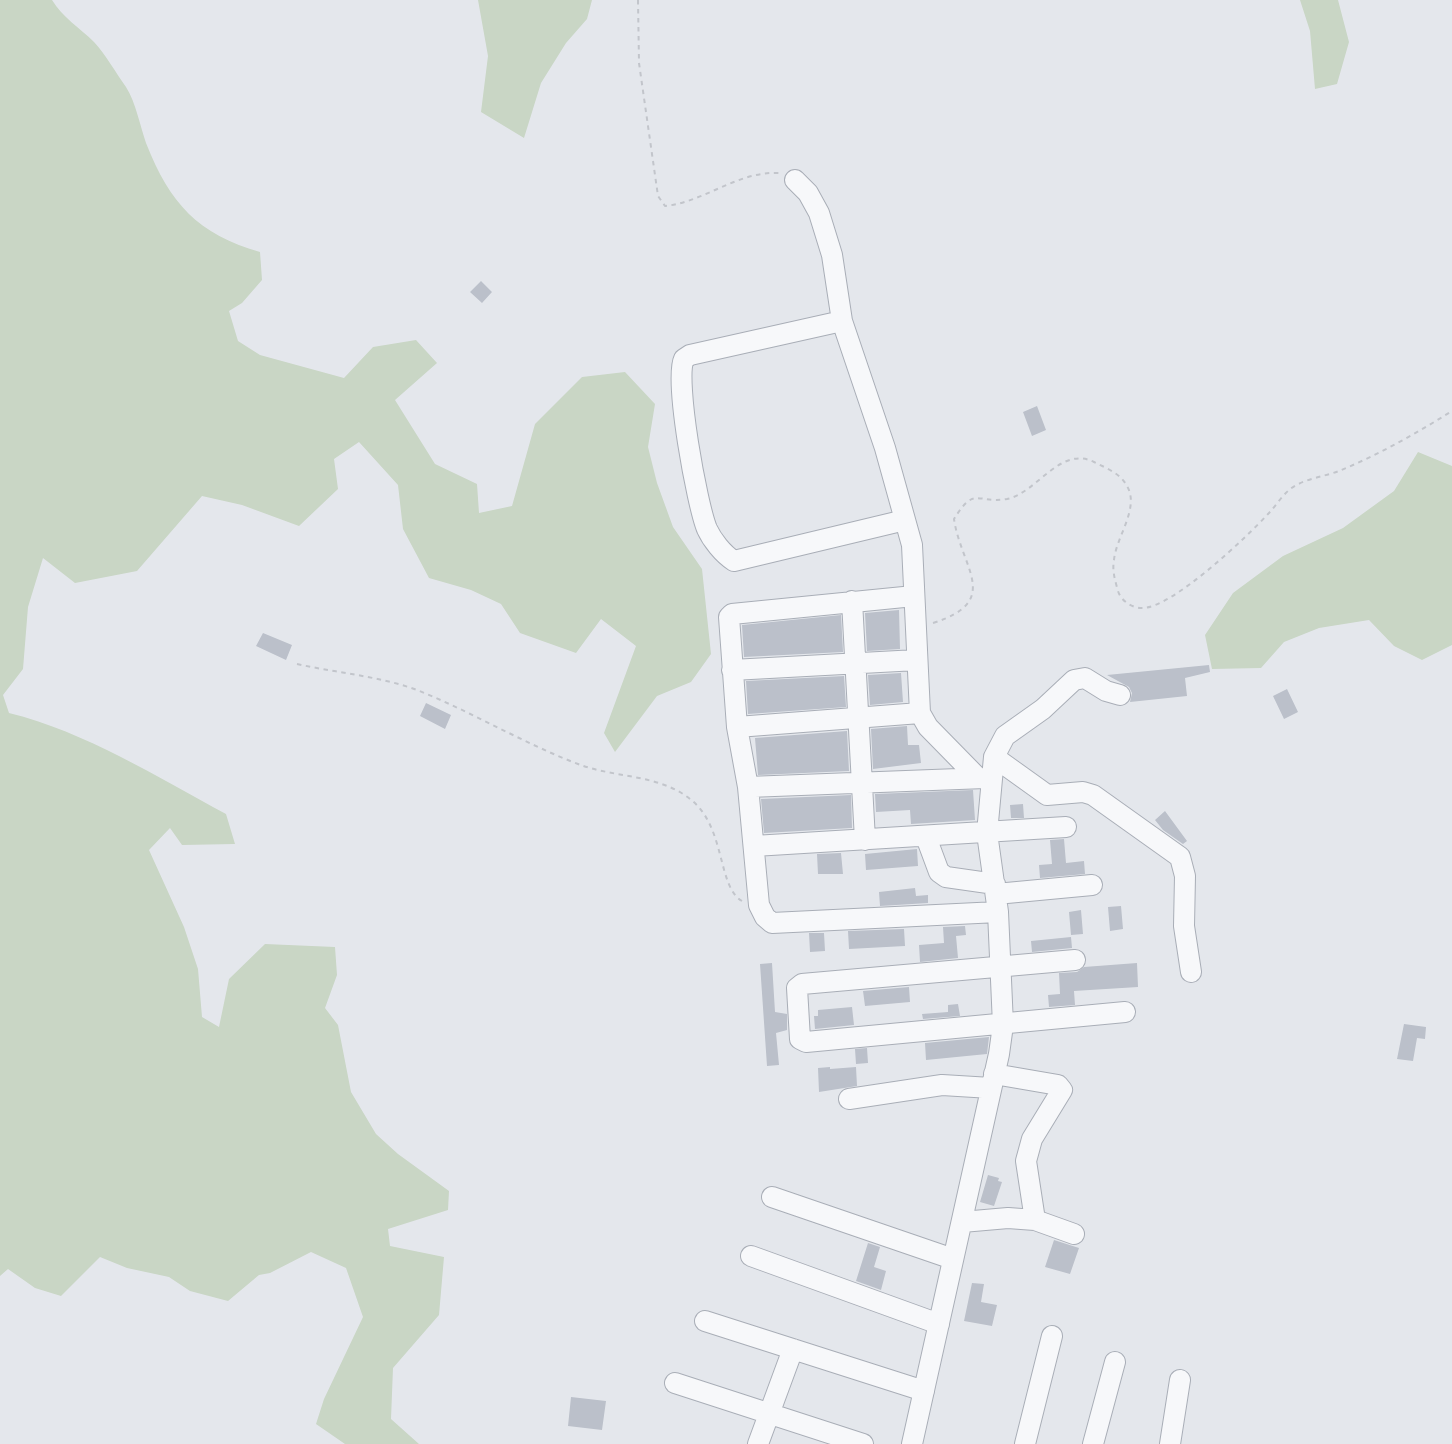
<!DOCTYPE html>
<html>
<head>
<meta charset="utf-8">
<style>
	body { margin:0 }
	canvas { display:block; background:#e4e7ec }
</style>
</head>
<body>
<canvas width="1452" height="1444"></canvas>
<script>
const ctx = document.querySelector('canvas').getContext('2d');
ctx.lineJoin = 'round';
function fill(path, color) {
  ctx.fillStyle = color;
  ctx.fill(path, 'evenodd');
}
function stroke(path, color, width, dash) {
  ctx.strokeStyle = color;
  ctx.lineWidth = width;
  ctx.lineCap = dash ? 'butt' : 'round';
  ctx.setLineDash(dash || []);
  ctx.stroke(path);
}
fill(new Path2D(`
	M0 0H52C62 17 80 28 94 42 106 55 116 73 126 87 136 103 140 126 146 143 170 204 198 234 260 252L262 280 242 303 229 311 238 341 260 355 344 378 373 347 416 340 437 363 395 400 435 464 477 484 479 513 512 506 535 424 582 377 625 372 655 404 648 447 657 483 673 527 702 569 711 654 691 682 657 696 615 752 604 733 636 646 601 619 576 653 520 633 501 604 471 590 429 578 403 529 398 485 359 442 334 459 338 489 299 526 242 505 202 496 137 571 75 583 43 558 28 607 23 669 3 695 9 713C86 732 157 777 226 814L235 844 182 845 170 828 149 850 184 927 198 969 202 1017 219 1027 229 979 265 944 335 947 337 975 325 1008 338 1025 351 1092 376 1134 398 1154 449 1191 448 1210 388 1229 390 1246 444 1257 439 1315 393 1368 391 1419 419 1444H345L316 1424 324 1399 363 1317 346 1268 311 1252 270 1273 259 1275 228 1301 190 1291 169 1277 127 1268 100 1257 61 1296 35 1288 8 1269 0 1276Z
	M478 0H592L587 19 566 43 541 83 524 138 481 112 488 56Z
	M1300 0H1338L1349 42 1337 84 1315 89 1310 31Z
	M1418 452 1452 466V645L1422 660 1394 646 1369 620 1319 628 1284 642 1261 668 1212 669 1205 635 1233 593 1283 556 1343 528 1394 491Z`), '#c9d6c5');
fill(new Path2D(`
	M481 281 492 292 482 303 470 292Z
	M1037 406 1046 430 1032 436 1023 412Z
	M899 610 900 649 867 651 865 613Z
	M841 615 843 652 744 657 742 625Z
	M263 633 292 645 286 660 256 646Z
	M1209 665 1210 672 1185 678 1187 696 1130 702 1132 693 1129 687 1107 675Z
	M901 673 903 702 870 705 868 675Z
	M844 676 846 707 748 714 746 681Z
	M1287 689 1298 712 1284 719 1273 696Z
	M426 703 451 715 445 729 420 716Z
	M907 726 908 745H919L921 763 873 769 871 729Z
	M847 731 849 771 758 775 755 738Z
	M973 790 975 820 911 824 910 810 876 812 875 794Z
	M851 795 852 828 764 833 761 799Z
	M1023 804 1024 818H1011L1010 805Z
	M1165 811 1187 841 1183 844 1163 830 1155 820Z
	M1064 839 1066 863 1084 861 1085 874 1040 878 1039 865 1052 864 1050 840Z
	M917 849 918 866 866 870 865 854Z
	M841 853 843 874H818L817 854Z
	M915 888 916 896 928 895V903L880 906 879 892Z
	M1121 906 1123 929 1110 931 1108 907Z
	M1081 910 1083 934 1071 935 1069 912Z
	M965 926 966 935 956 936 958 958 920 962 919 945 944 943 943 927Z
	M904 929 905 946 849 949 848 931Z
	M809 933H824L825 951 810 952Z
	M1071 937 1072 948 1032 952 1031 941Z
	M772 963 775 1012 787 1014V1030L776 1033 779 1065 767 1066 760 964Z
	M1137 963 1138 987 1074 991 1075 1005 1049 1007 1048 995 1060 994 1059 973 1077 972 1084 967Z
	M909 987 910 1002 865 1006 863 991Z
	M958 1004 960 1016 923 1019 922 1014 948 1012V1005Z
	M852 1007 854 1025 815 1029 814 1016H818V1010Z
	M1404 1024 1426 1027 1425 1039 1417 1038 1413 1061 1397 1059Z
	M989 1037 987 1054 926 1060 925 1043Z
	M867 1048 868 1063 856 1064 855 1049Z
	M830 1067V1069L856 1067 857 1086 819 1092 818 1068Z
	M988 1175 999 1178 998 1181 1002 1182 994 1206 980 1202Z
	M1054 1240 1079 1248 1070 1274 1045 1267Z
	M868 1243 880 1247 874 1267 886 1271 881 1290 856 1281Z
	M972 1283 984 1284 981 1302 997 1305 992 1326 964 1321Z
	M571 1397 606 1401 602 1430 568 1426Z`), '#bbc0ca');
const minor = new Path2D(`
	M795 180 808 193 819 213 832 255 842 321 885 448 912 545 920 713 928 727 978 778
	M842 321 690 355 684 359C674 379 697 505 707 529 712 540 723 554 734 561L905 520
	M914 596 732 614 729 617 737 727 748 787 759 905 765 917 772 923 998 912
	M852 601 865 840
	M732 670 917 660
	M737 727 920 713
	M994 757 1047 795 1083 792 1093 795 1180 857 1185 876 1184 926 1191 972
	M748 787 985 778
	M926 837 939 872 946 877 995 884
	M754 846 1066 827
	M996 894 1092 885
	M1075 960 802 984 797 988 800 1039 806 1042 1125 1012
	M994 1074 1058 1085 1062 1090 1032 1139 1026 1161 1035 1220
	M849 1099 942 1085 991 1088
	M772 1197 953 1259
	M962 1222 1008 1218 1035 1220 1074 1234
	M751 1256 939 1324
	M705 1321 924 1391
	M675 1383 863 1444
	M758 1444 793 1349
	M912 1444 999 1054 1003 1025 998 912 987 833 994 757 1005 736 1043 709 1074 680 1085 678 1106 691 1120 695
	M1025 1444 1052 1336
	M1093 1444 1115 1362
	M1170 1444 1180 1380`);
stroke(minor, '#a9aeb7', 22);
stroke(new Path2D(`
	M638 0 639 63 658 196 665 206C705 202 737 171 779 173
	M933 623C1003 601 961 568 954 519 975 485 977 504 1007 499 1037 493 1060 445 1094 462 1106 468 1120 473 1127 486 1140 508 1116 537 1114 560 1112 571 1115 580 1118 591 1121 601 1132 608 1142 608 1171 609 1247 537 1268 514 1275 507 1281 497 1289 490 1302 479 1323 477 1339 471 1378 455 1417 433 1452 411
	M297 664C337 673 379 676 417 690 472 712 523 743 578 764 614 778 659 774 690 799 726 826 717 887 742 901`), '#c2c5cb', 2, [4.5, 4.5]);
stroke(minor, '#f7f8fa', 20);
</script>
</body>
</html>
